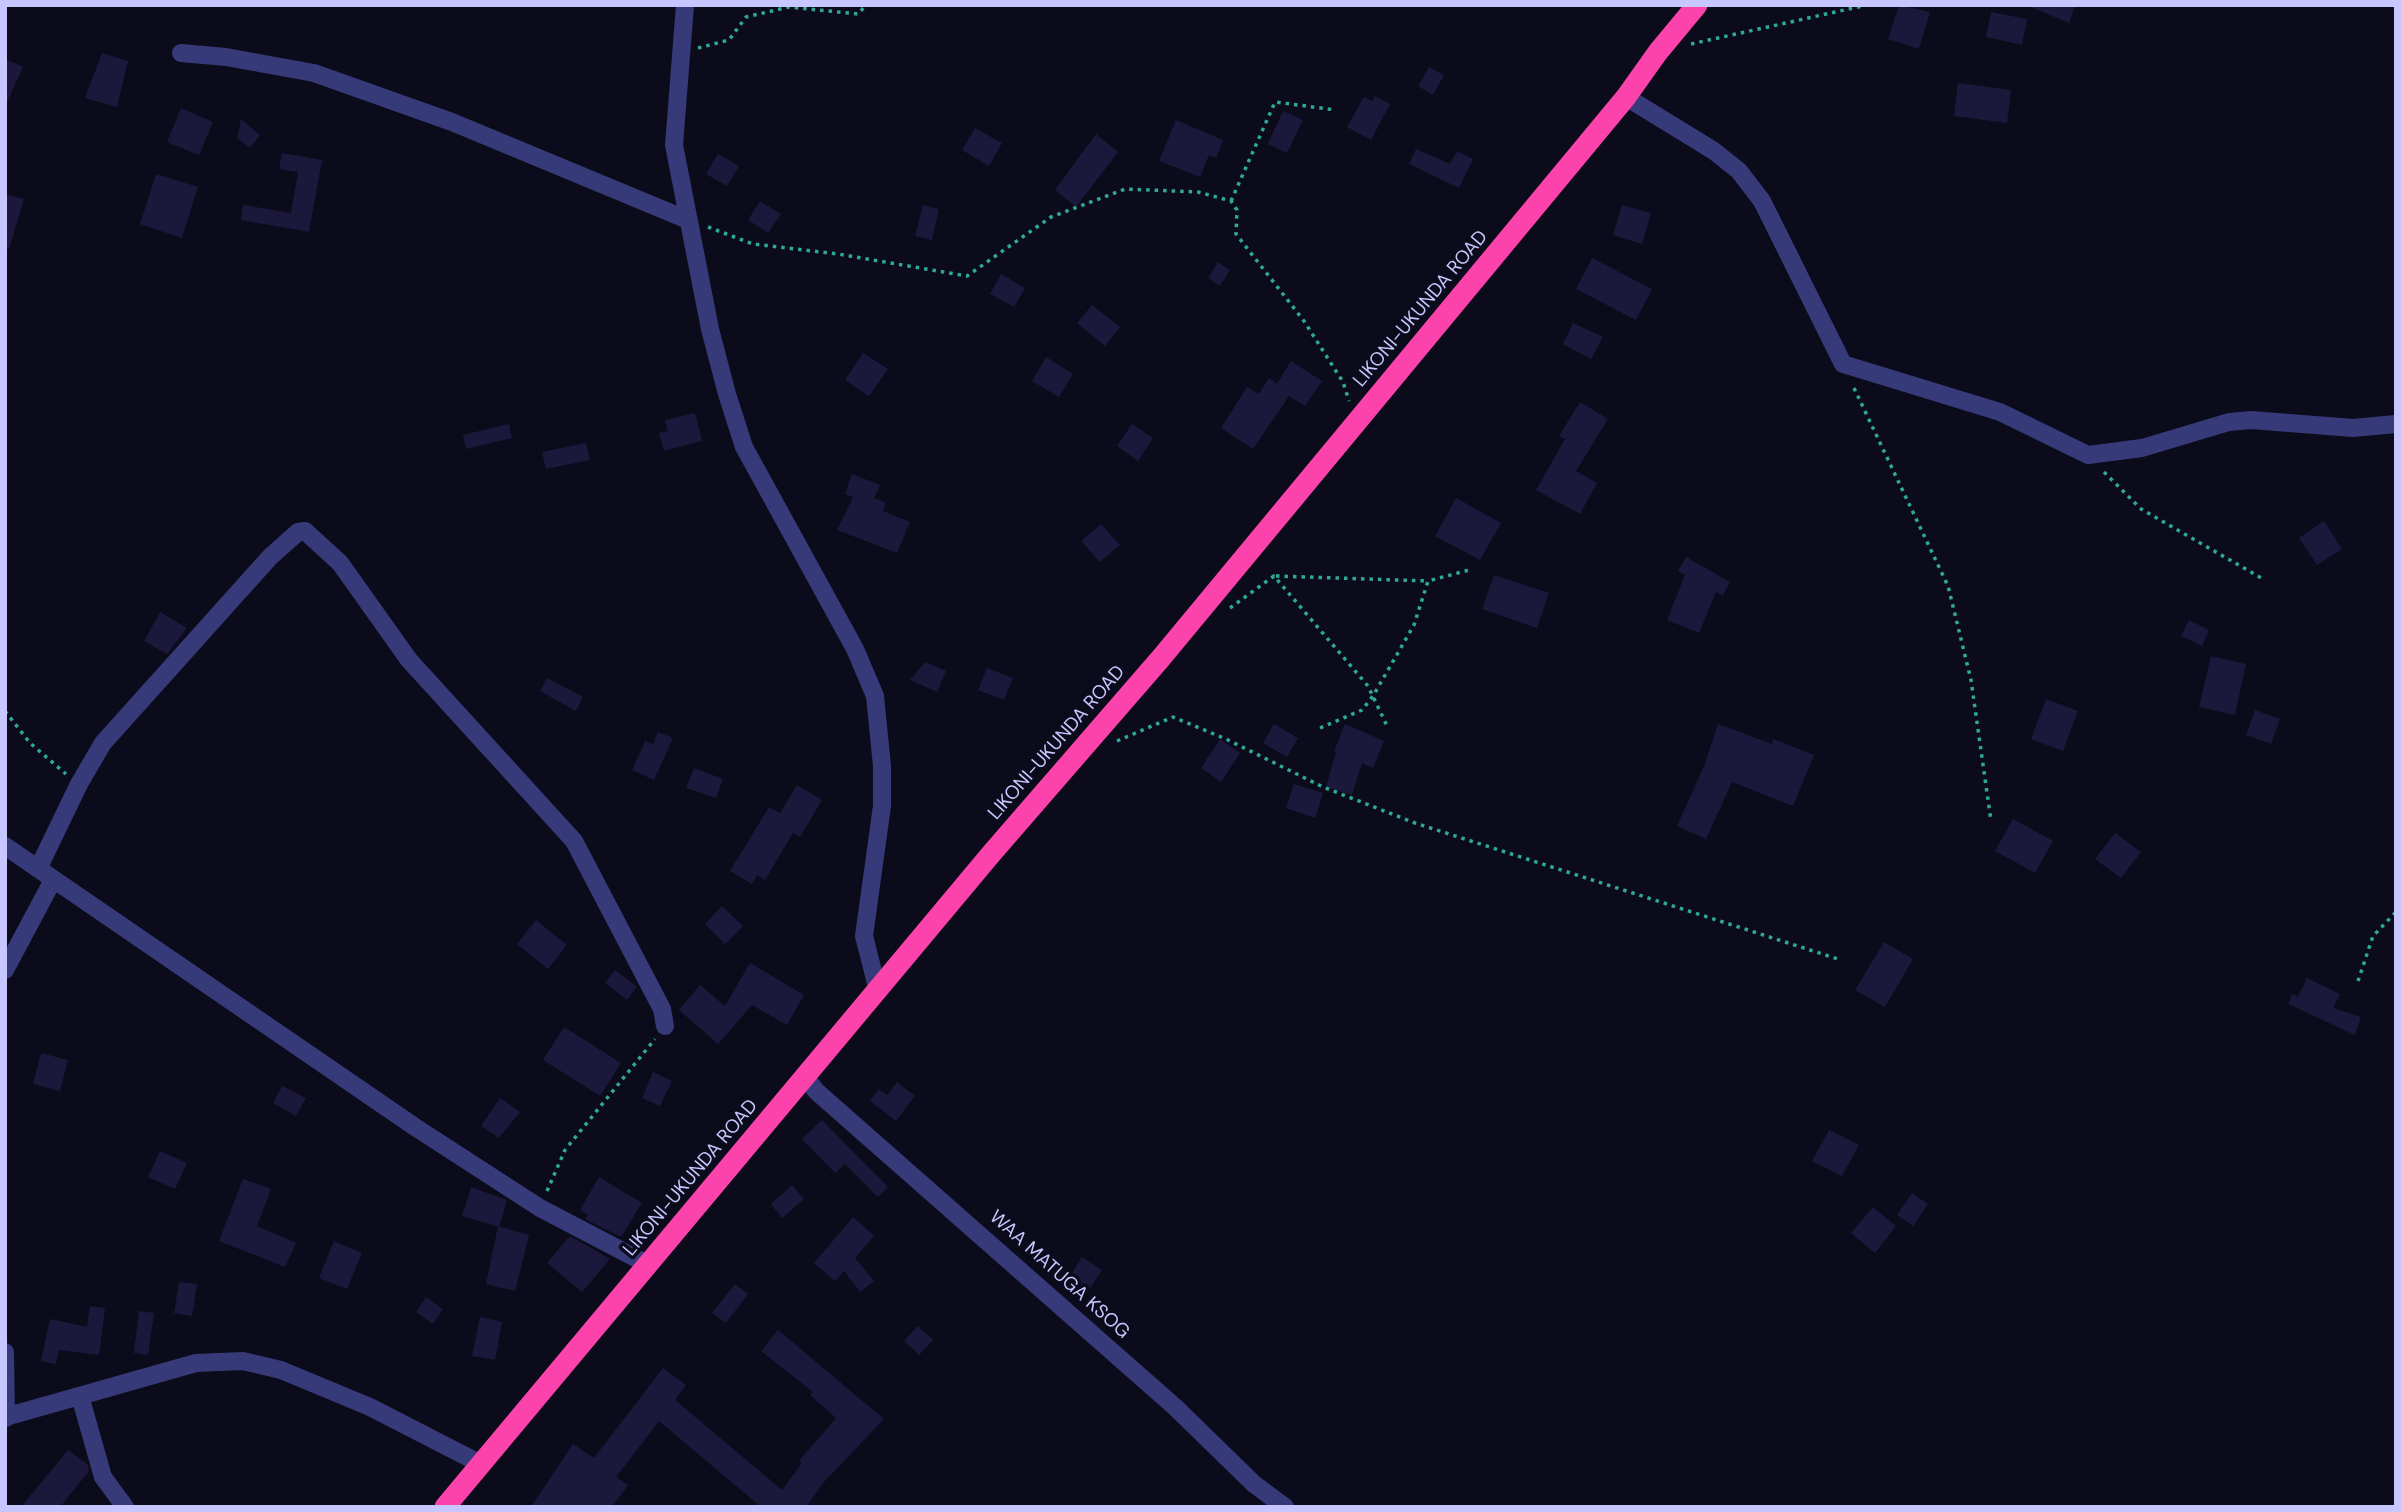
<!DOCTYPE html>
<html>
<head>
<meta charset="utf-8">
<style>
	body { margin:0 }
	#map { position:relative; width:2401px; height:1512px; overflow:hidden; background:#0c0b1b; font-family:"DM Sans",sans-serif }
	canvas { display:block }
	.frame { position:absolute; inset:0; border:7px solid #c8c6fe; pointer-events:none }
</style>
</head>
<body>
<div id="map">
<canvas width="2401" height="1512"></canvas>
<div class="frame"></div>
</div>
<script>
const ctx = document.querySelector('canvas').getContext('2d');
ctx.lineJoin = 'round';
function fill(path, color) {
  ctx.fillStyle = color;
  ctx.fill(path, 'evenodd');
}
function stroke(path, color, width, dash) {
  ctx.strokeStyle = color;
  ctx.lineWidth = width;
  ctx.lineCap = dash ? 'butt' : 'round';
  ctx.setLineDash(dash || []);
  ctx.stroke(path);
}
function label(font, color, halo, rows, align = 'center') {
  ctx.font = font + ' "DM Sans",sans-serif';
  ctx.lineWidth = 7;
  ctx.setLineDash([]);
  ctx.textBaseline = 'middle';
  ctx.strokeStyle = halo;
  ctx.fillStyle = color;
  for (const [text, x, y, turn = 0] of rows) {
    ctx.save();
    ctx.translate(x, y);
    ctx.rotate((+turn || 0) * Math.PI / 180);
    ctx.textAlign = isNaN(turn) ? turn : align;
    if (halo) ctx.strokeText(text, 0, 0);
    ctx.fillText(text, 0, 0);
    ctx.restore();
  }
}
fill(new Path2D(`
	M1899 5 1930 12 1919 49 1888 39Z
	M2026 5H2075L2069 23Z
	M1991 12 2027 19 2022 45 1986 37Z
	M102 53 128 61 117 107 85 98Z
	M5 59 23 67 5 107Z
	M1429 67 1444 75 1433 95 1418 86Z
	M1958 83 2011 90 2007 123 1954 116Z
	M1375 96 1390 104 1371 140 1347 127 1364 97 1372 101Z
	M181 108 213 122 199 155 167 142Z
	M1283 111 1303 120 1287 153 1268 144Z
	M241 119 260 135 250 148 237 138Z
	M1176 120 1223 140 1216 158 1209 155 1200 177 1159 161Z
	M975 128 1002 143 989 166 962 150Z
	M1096 134 1118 152 1076 207 1055 190Z
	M1416 149 1450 164 1457 151 1473 159 1459 188 1409 164Z
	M282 153 322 160 309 232 241 220 243 205 291 213 298 172 279 169Z
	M718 154 739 166 727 186 706 174Z
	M156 174 198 187 182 238 140 224Z
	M5 194 24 199 9 249 5 248Z
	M760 201 781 214 768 233 748 220Z
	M923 205 939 209 932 240 915 236Z
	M1622 205 1651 213 1642 244 1613 235Z
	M1592 258 1652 289 1636 320 1576 289Z
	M1218 262 1230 270 1220 286 1208 278Z
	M1001 274 1025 288 1014 307 990 294Z
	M1092 305 1120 327 1105 346 1077 323Z
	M1573 323 1603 337 1591 359 1563 344Z
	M863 353 888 369 869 396 845 380Z
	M1046 357 1073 374 1059 397 1032 381Z
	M1291 361 1322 381 1305 406 1289 396 1253 449 1221 428 1247 387 1259 394 1269 378 1277 384Z
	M1580 402 1608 419 1576 471 1597 483 1580 514 1536 490 1565 439 1559 436Z
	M695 413 702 441 664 451 659 433 668 431 665 420Z
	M509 424 512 438 466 449 463 435Z
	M1132 424 1153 438 1138 461 1117 446Z
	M586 443 590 460 546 469 542 452Z
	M852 474 880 485 874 498 886 503 883 511 910 522 897 553 837 530 853 497 845 494Z
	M1456 498 1501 523 1480 560 1435 536Z
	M2324 521 2342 549 2317 565 2299 538Z
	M1101 524 1120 545 1100 562 1081 541Z
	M1686 557 1730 582 1723 595 1716 592 1699 633 1667 620 1685 575 1678 571Z
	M1494 575 1549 593 1537 628 1482 609Z
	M160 612 187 628 167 654 144 641Z
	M2189 620 2209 630 2202 646 2181 636Z
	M2211 656 2246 664 2235 715 2199 707Z
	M925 662 946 671 937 692 910 680Z
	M987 668 1013 678 1004 700 978 690Z
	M547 678 583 697 576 711 540 691Z
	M2046 699 2078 711 2063 751 2031 739Z
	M2255 710 2280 719 2271 744 2246 735Z
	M1274 724 1298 738 1287 757 1263 743Z
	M1345 724 1384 741 1373 768 1362 763 1352 795 1326 787 1336 752 1334 751Z
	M1718 724 1772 744 1773 739 1814 755 1793 806 1732 782 1706 839 1677 826 1704 766Z
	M658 732 673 738 654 780 632 770 645 741 653 744Z
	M1220 739 1240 753 1221 782 1201 768Z
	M694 768 723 779 716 798 686 788Z
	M1294 784 1323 793 1315 818 1286 808Z
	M797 785 822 800 800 837 793 833 765 880 757 875 752 884 730 871 769 807 780 813Z
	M2013 819 2053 841 2035 873 1995 851Z
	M2115 833 2141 852 2121 878 2095 859Z
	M722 906 743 926 725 944 705 924Z
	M536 920 567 945 548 969 517 944Z
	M1884 942 1913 959 1885 1007 1855 990Z
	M750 963 804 995 787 1025 752 1005 718 1044 679 1010 700 985 725 1006Z
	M615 970 637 987 627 1000 605 983Z
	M2307 978 2340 994 2333 1008 2361 1017 2355 1035 2288 1004 2292 994 2298 997Z
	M564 1027 621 1063 600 1096 543 1060Z
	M41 1053 68 1060 60 1091 33 1084Z
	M653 1072 672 1081 660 1106 642 1098Z
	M897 1082 915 1096 896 1121 870 1101 879 1089 887 1095Z
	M282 1086 306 1098 296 1116 273 1103Z
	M500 1098 520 1112 499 1138 481 1126Z
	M822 1120 888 1187 878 1197 845 1164 835 1173 802 1139Z
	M1829 1130 1859 1145 1842 1176 1812 1161Z
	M160 1151 187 1163 175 1189 148 1177Z
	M599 1177 642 1203 621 1237 585 1219 588 1215 580 1210Z
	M243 1179 271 1189 257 1226 296 1243 285 1267 219 1241Z
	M792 1185 804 1199 782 1218 771 1204Z
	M471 1187 507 1200 499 1227 462 1216Z
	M1912 1193 1928 1204 1913 1226 1897 1215Z
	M1873 1207 1896 1226 1875 1253 1851 1233Z
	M853 1217 874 1236 855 1258 874 1281 860 1292 844 1271 835 1281 814 1263Z
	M498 1226 529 1235 515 1291 486 1284Z
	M570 1236 610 1259 582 1292 547 1263Z
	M334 1241 362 1253 347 1289 319 1278Z
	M1082 1257 1102 1270 1089 1290 1069 1278Z
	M179 1282 197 1284 192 1316 174 1313Z
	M735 1284 748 1294 726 1323 712 1313Z
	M426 1297 443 1309 433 1324 416 1312Z
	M90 1306 105 1308 99 1355 59 1350 56 1364 41 1361 50 1319 87 1327Z
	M139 1311 154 1313 148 1355 134 1353Z
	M480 1317 502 1322 495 1360 472 1356Z
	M918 1326 933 1340 919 1355 904 1341Z
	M778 1330 884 1419 824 1482 806 1507H761L659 1421 616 1477 628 1485 612 1507H531L573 1444 594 1458 663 1368 686 1385 675 1400 782 1490 802 1463 799 1461 836 1418 810 1395 813 1392 761 1351Z
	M68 1450 88 1465 89 1471 60 1507H21Z`), '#1c183b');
stroke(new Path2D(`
	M1691 44 1867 5
	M698 48 729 40 746 17 789 7 858 14 866 5
	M1231 201 1275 102 1336 110
	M708 227 753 244 838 254 967 276 1051 217 1125 189 1198 192 1231 201 1237 210 1236 234 1304 321 1343 382 1349 401
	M1854 388 1948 586 1971 680 1991 821
	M2104 472 2141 509 2263 579
	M1276 576 1428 581
	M1230 608 1274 576 1368 686 1387 726
	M5 711 30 743 66 774
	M1320 728 1362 710 1373 696 1414 625 1428 581 1469 570
	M1117 741 1173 717 1226 739 1323 787 1415 823 1838 959
	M2358 981 2373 936 2396 912
	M547 1191 565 1150 655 1039`), '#2ea998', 3.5, [3.5, 5]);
stroke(new Path2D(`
	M685 5 674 145 710 329 727 394 744 447 855 649 875 696 882 766V806L864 936 878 991
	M181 53 226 57 314 73 452 122 688 220
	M1626 97 1714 151 1739 171 1762 201 1843 364 2000 412 2088 455 2142 448 2229 422 2251 420 2353 428 2396 424
	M5 846 415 1127 540 1208 649 1265
	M38 869 79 784 103 743 270 557 298 532 305 531 340 563 409 660 574 841 662 1009 665 1026
	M5 970 53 880
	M805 1076 816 1091 1175 1407 1254 1484 1285 1507
	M5 1352 6 1418
	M80 1396 103 1477 125 1507
	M5 1417 196 1363 243 1361 281 1370 370 1407 479 1463`), '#373a79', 18);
stroke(new Path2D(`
	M445 1507 991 854 1161 658 1626 97 1658 52 1697 5`), '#fb43ab', 21);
label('19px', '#c8c6fe', '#0c0b1b', [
	["LIKONI-UKUNDA ROAD",1421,309,-50],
	["LIKONI-UKUNDA ROAD",1057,743,-49],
	["LIKONI-UKUNDA ROAD",691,1178,-50],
	["WAA MATUGA KSOG",1059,1275,42]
]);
</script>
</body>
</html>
